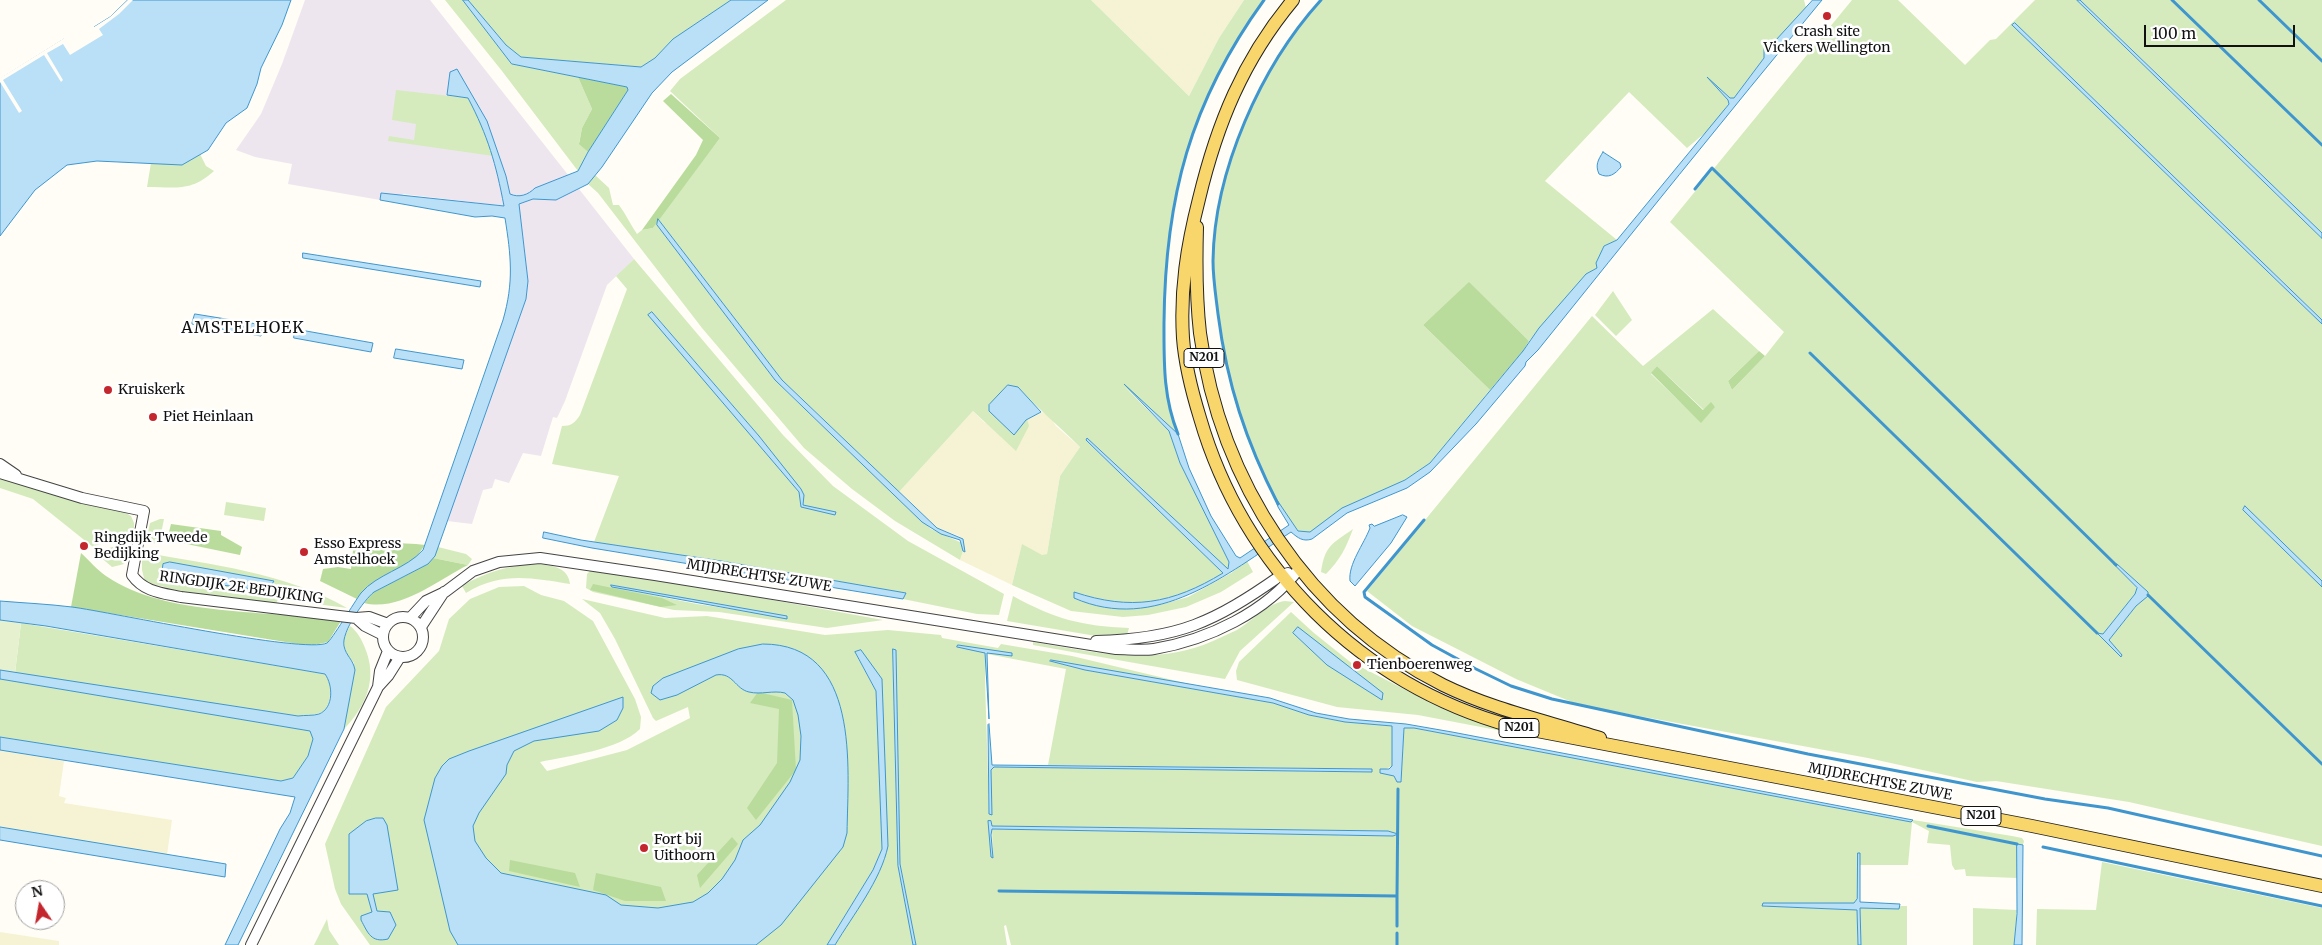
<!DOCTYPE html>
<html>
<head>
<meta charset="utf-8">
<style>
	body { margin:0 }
	#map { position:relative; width:2322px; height:945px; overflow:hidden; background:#fffdf5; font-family:Merriweather,serif }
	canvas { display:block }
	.north { position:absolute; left:15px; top:880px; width:50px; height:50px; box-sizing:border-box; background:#fff; border:1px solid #a0a0a0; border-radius:50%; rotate:348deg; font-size:14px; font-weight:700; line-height:20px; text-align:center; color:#111 }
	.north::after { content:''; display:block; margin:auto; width:18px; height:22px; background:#c4262e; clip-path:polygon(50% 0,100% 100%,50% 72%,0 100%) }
	.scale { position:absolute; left:2144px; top:25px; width:151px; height:22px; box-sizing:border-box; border:2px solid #111; border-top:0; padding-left:6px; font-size:15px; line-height:18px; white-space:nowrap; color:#111; -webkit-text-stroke:4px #fff; paint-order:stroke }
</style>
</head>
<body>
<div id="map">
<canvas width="2322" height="945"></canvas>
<div class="north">N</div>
<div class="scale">100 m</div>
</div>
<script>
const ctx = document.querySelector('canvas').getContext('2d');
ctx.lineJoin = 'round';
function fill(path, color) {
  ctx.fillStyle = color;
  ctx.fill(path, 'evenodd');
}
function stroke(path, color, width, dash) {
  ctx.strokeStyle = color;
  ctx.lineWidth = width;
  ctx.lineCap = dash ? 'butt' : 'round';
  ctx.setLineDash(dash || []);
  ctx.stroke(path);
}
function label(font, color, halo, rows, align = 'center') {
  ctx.font = font + ' Merriweather,serif';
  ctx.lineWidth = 5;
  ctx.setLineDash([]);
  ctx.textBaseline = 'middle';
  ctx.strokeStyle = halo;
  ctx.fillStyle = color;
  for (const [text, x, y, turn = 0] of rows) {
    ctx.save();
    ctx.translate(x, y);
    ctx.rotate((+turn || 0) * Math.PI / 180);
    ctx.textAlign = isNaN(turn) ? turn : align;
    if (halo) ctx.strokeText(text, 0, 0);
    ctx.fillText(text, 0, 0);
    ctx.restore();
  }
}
fill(new Path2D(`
	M305 0H430L569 176 535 188 530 193 516 197 510 194 506 176 457 69 496 164 504 206 403 194 402 197 382 193 380 200 288 184 292 164 255 157 236 150 261 114 282 64Z
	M579 189 634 259 607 285 565 401 557 418 553 417 541 456 523 453 509 483 495 479 492 488 483 490 472 524 447 521 526 299 528 281 519 204 533 199 556 200Z`), '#eee6ef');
fill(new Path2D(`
	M1091 0H1244L1219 38 1189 96Z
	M973 411 985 423 1029 427 1026 420 1041 412 1049 415 1056 426 1080 447 1060 476 1047 554 1042 556 1022 545 1012 585 960 560 963 551 965 552 959 536 937 528 899 492Z
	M0 750 64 761 59 796 66 798 64 803 172 820 167 855 0 827Z
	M0 932 59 941V945H0Z`), '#f6f3d4');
fill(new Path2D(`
	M445 0H463L512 64 578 77 592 109 582 128 579 143 588 152 578 171 502 71Z
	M468 0H731L673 39 655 58 641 67 521 57 506 45Z
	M786 0H1091L1189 96 1219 38 1244 0H1264C1190 102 1165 198 1164 323 1164 362 1163 397 1178 434L1125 387 1169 431 1180 463 1229 562 1228 570 1087 438 1086 440 1224 573C1172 604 1132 611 1074 592L1102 607 1123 608 1163 604 1188 597 1231 573 1247 561 1253 572 1221 592 1186 607 1148 615 1123 617 1071 611 1012 585 1022 544 1042 555 1047 554 1060 476 1080 447C1059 426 1038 409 1018 387L1029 426 1016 451 973 411 899 492 782 380 658 219 720 138 670 91 680 79Z
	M1321 0H1804L1806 8 1765 53 1764 58 1734 98H1730L1714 84 1728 100 1729 103 1711 128 1687 148 1629 92 1545 181 1617 240 1604 246 1597 268 1586 274 1529 341 1469 283 1423 325 1490 390 1430 463 1405 480 1310 532 1298 531C1250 468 1227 391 1218 314 1216 296 1212 278 1213 261 1215 168 1259 68 1321 0Z
	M1852 0H1898L1965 65 1990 40 1996 39 2035 0H2077L2322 238V320L2017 25 2015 23 2013 25 2322 324V581L2245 507 2243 510 2322 587V846L2129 802 1996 781 1977 782 1868 758 1579 705 1516 679 1412 626 1367 591 1592 316 1643 366 1713 309 1759 351 1728 381 1732 390 1765 356 1784 332 1670 222ZM1657 366 1704 410 1715 406 1701 422 1651 374ZM2132 583 2148 592V595L2136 606 2109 640 2122 655 2121 657 2097 633 2103 634 2135 594 2137 588Z
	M2080 0H2322V233Z
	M396 90 468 98 480 120 493 156 388 141 389 136 414 140 416 124 392 120Z
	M200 154 206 166 214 171C191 192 176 187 147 187L151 163 181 165Z
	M595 175 609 188 613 205H619C626 214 630 224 637 234L642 230 653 228 657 222V225L775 380 789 394 931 529 962 543 963 551 960 560 895 521 852 489 804 448 702 328 598 193 588 184Z
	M634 259 783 435 833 486 908 541 1004 594 999 615 977 614 903 599 906 593 721 561 594 542 619 476 552 464 562 426C571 426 575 423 580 415L627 289 616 276ZM653 313 759 436 804 495 803 505 814 510 801 507 799 492 649 315Z
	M1613 291 1632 320 1616 336 1595 315Z
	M0 476 65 498 121 510 131 516 134 523V540L117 537 93 547 33 499 0 488Z
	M226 502 266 508 264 521 224 515Z
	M160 519H164L159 544 146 542 150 523Z
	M1353 529C1346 548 1340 560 1326 574L1321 572C1325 545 1332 544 1353 529Z
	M117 546 131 547 130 556 124 564 112 567 98 555 109 548Z
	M438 547 466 554 472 559 468 565 433 558Z
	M142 552C212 565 284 572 347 608L278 599 276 604 180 591 145 582 142 570Z
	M539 564C553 566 568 567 570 584 532 578 502 571 466 593L462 586C487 571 511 565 539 564Z
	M591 570 635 575 883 620 827 628 719 612 674 610 593 592 586 588 587 574ZM612 585 787 617 697 604 612 587Z
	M524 586 541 595 564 601 593 621 635 699 641 717 640 729C619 750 568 756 540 762L547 771 627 750 690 718 688 707 656 721 653 718 615 639 600 613 582 599 665 618 707 616 825 635 888 630 941 635 942 638 998 648 1001 644 1072 656 1206 688 1050 661 1085 670 1273 703 1309 715 1345 722 1393 726 1392 766 1380 772 1390 774 1401 781 1404 728H1414L1911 822 1913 820 2012 836 2022 838 2024 841 2023 845H2017V878L1966 876 1965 869 1955 870 1952 865 1950 845 1927 843 1929 831 1912 822 1908 865H1860V853H1858L1857 899 1854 903 1763 906 1857 910 1858 945H1011L1006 925 1004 926 1007 945H916L900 864 893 649 898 866 913 945H835L885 859 882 679 855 653 876 691 882 849 873 870 827 945H370L341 904 335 889 325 844 386 707 439 651 449 619 470 599 499 587ZM987 654 1066 669 1048 765 1371 769 1372 772 994 767 991 769 989 814 985 679ZM988 821H991L992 826 1388 831 1397 834 1393 836 992 829 993 857 991 856Z
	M1013 596C1055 619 1081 626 1129 628L1127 635 1096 636 1007 621Z
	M1285 601 1294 602 1240 651 1225 679 1033 645V642C1092 652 1155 667 1213 641 1221 637 1229 634 1237 630 1252 621 1268 603 1285 601Z
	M1291 612 1314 633 1359 669 1361 667 1437 706 1464 717 1528 734V736L1418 715 1337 707 1237 680 1236 671 1239 662Z
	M21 623 325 674C330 681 330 685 330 693 330 715 316 715 298 716L15 673Z
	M350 626C357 631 362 640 365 648 378 679 366 706 344 729L354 663 346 654 343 639Z
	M0 679 310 731 314 739 308 756 293 778 281 781 0 737Z
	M2102 862 2322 908V945H2036L2037 909 2096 910Z
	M1899 906H1907V945H1861L1860 908 1899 909Z
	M1973 908 2017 910 2014 945H1973Z
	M327 919 329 930 339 945H314Z`), '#d5ebbd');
fill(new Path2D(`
	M578 77 627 87 628 90 588 152 579 144 582 128 592 109Z
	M671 94 720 138 653 228 642 230 696 155 703 140 663 101Z
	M1469 282 1529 341 1523 351 1490 390 1423 325Z
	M1759 351 1765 356 1732 390 1728 381Z
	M1657 366 1703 410 1711 402 1715 407 1701 423 1651 373Z
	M171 524 221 531V535L242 547 240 555 167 540Z
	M354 541 416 544 425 545 415 559 363 592 357 599 320 581 323 569 338 567 351 569Z
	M81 553C89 560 97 570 106 576 167 618 270 609 341 621L328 642 310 646 71 607Z
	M433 558 468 565C438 580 400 612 364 603L374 592 428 564Z
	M593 584 662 598 677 605 661 607 590 590Z
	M758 692 792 700 796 770 756 820 747 808 777 763 779 709 750 703Z
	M732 837 738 844 700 888 697 875Z
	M510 860 575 873 580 887 509 871Z
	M596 873 661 887 666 901H625L593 890Z`), '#b9dc9c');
fill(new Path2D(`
	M0 620 21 623 15 673 0 670Z`), '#e6f2cf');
const water = new Path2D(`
	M128 0H291L282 25 261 68 257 84 247 108 226 123 208 150 182 165 97 161 67 165 35 190 0 236V79L64 39 71 50 97 34 94 27 110 17Z
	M463 0H468L506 45 521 57 641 67 655 58 673 39 731 0H768L672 72 652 93 602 167 588 184 556 200 533 199 519 204 528 281 526 299 435 556 428 564 374 592C364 600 341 632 344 646 346 656 353 659 355 670L344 729 238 945H225L280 829 290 813 295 797 0 750V737L281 781 293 778 308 756 313 739 310 731 0 679V670L298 716C305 715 313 716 319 714 334 708 333 685 325 674L46 626 0 620V601C24 603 48 604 72 607 110 612 305 654 327 643 331 641 355 601 361 593 377 574 406 569 423 550L503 320C514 282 511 256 505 218L492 216 475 217 380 200 381 193 504 206C496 164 488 136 468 98L447 95 450 72 457 69 487 121 506 176 510 194C519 198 528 195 535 188L578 171 588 152 628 90 627 87 512 64Z
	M1813 0H1822C1726 116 1632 233 1538 350L1526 362 1525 366 1476 424 1430 472 1407 488 1347 513 1312 539C1303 542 1298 538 1291 532 1227 574 1156 634 1074 598V592C1131 611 1172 604 1223 573L1086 440 1087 438 1228 569 1229 562 1180 463 1169 431 1124 384 1178 434 1189 468 1211 516 1236 556 1240 558 1289 525 1278 507 1275 497 1298 531 1310 532 1342 508 1405 480 1430 463 1523 351 1539 328 1586 274 1597 268 1596 263 1604 246 1617 240 1729 104 1728 100 1707 77 1730 98H1734L1764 58V46L1772 44Z
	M2077 0H2080L2322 233V238Z
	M2015 23 2322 320V324L2012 25Z
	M1603 152 1620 163 1621 167C1615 174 1609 179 1599 174 1595 165 1598 160 1603 152Z
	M658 219 782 380 937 528 963 539 965 552 963 551 960 540 941 534 922 522 775 380 657 225Z
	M303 253 481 281 480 287 303 258Z
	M652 312 759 436 801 489 804 495 803 505 836 512 835 515 801 507 799 492 648 315Z
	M195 314 263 325 261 336 192 324Z
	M295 329 373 343 371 352 294 338Z
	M396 349 464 360 462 369 394 358Z
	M1008 385 1018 387 1041 412 1026 420 1014 435 989 411V405Z
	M2245 506 2322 581V587L2243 510Z
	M1403 515 1407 517 1391 543 1355 586 1350 581C1348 564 1364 544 1370 528L1369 525 1372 524 1374 526Z
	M544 532 581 540 721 561 906 593 903 599 592 548 543 538Z
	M170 562 274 581 270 587 260 590 168 578 162 571 163 564Z
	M2114 564H2117L2148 592V596L2136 606 2109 640 2122 655 2121 657 2097 633 2103 634 2135 594 2137 588Z
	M611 585 787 616V619L612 587Z
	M1298 627 1383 693 1382 700 1327 665 1293 633Z
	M763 644C861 644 848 767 847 833L843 847 781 925 756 945H458L450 931 424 820 435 778 442 766 449 759 469 751 623 697V708L617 720 599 731 534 741 514 751 507 765 506 774 479 813 473 826 475 841 486 858 501 873 606 895 621 905 658 908 693 902 708 893 722 879 735 860 743 840 760 825 790 782 800 760 801 736 798 715 793 700 785 693C773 690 761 695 749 692 735 689 733 672 716 675L677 695 660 700 651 693 653 686 663 678 738 649Z
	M958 645 1012 653V656L987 653 989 719 985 653 957 647Z
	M893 649 896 650 900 864 916 945H913L898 866Z
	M861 650 882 679 888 846C881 880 853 915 835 945H827L873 870 882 849 876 691 855 652Z
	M1051 660 1270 698 1316 713 1349 719 1406 724 1452 732 1913 820 1911 822 1414 728H1404L1401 782H1397L1394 776 1380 773V769H1389L1392 766V726L1345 722 1309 715 1273 703 1085 670 1050 661Z
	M989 724 992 765 1372 769V772L994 767 991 770 992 815 989 814 988 725Z
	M376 818H383L387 825 398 890 373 894 377 911 390 912 396 925 388 939C371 943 368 933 361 920V916L372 912 367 894H349V834L366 821Z
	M991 821 992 826 1388 831 1398 834 1393 836 992 829 991 835 993 858 991 857 988 821Z
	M0 827 226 864 225 877 0 840Z
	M2017 844 2023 845 2022 945H2014L2017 914Z
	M1858 853H1860V902L1900 904 1899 909 1860 908 1861 945H1858L1857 910 1762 906 1763 903H1854L1857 899Z`);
fill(water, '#b9e0f7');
stroke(water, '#3f96cf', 1);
fill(new Path2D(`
	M128 0H133L119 14 99 29 103 35 70 55 63 44 47 53 63 80 61 82 44 55 3 80 22 111 19 113 0 82V78L66 37 72 47 94 33 92 26 94 27 110 17Z`), '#fffdf5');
stroke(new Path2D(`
	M2172 0 2322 145
	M2259 0 2322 61
	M1695 189 1712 168 2116 565
	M1810 353 2097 633
	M1178 434C1163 397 1164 362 1164 323 1165 198 1190 102 1264 0
	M1278 504C1246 442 1227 384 1218 314 1216 297 1213 279 1213 261 1214 171 1261 66 1321 0
	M1424 520 1364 592 1365 597 1432 645 1476 669 1511 686 1552 699 1808 754 2045 799 2108 808 2322 856
	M2148 595 2322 764
	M1928 826 2017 844
	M2043 847 2322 906
	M999 891 1397 896V926
	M1397 896 1398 789
	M1397 945V933`), '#3f96cf', 3);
const minor = new Path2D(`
	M0 464 16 475
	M0 473 82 498 144 511 132 575C144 592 162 593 181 597L356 618 369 617 388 624
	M383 637a20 20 0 1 1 40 0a20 20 0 1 1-40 0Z
	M356 618 365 626 383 635
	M410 618 426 601 445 592 473 571 499 562 540 558 655 575 1116 649C1128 649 1142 651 1154 649 1208 640 1266 612 1299 569
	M421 627 444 592
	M1096 641C1179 639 1214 622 1280 576L1288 573
	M378 687 388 676 400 657
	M251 945 378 687 380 671 388 651`);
const major = new Path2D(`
	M1293 0C1243 60 1217 124 1199 199 1187 246 1180 290 1183 338 1185 365 1192 392 1200 418 1243 567 1361 685 1511 726L2032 826 2322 886
	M1197 227C1196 262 1196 298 1200 333 1220 482 1308 617 1443 685 1494 710 1547 721 1600 738`);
stroke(minor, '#444', 12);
stroke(major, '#222', 14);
stroke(minor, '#fff', 10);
stroke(major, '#f9d66b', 12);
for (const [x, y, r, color] of [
	[1827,16,5,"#c4262e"],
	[108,390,5,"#c4262e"],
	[153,417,5,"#c4262e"],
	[84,546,5,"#c4262e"],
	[304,552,5,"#c4262e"],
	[1357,665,5,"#c4262e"],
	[644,848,5,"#c4262e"]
]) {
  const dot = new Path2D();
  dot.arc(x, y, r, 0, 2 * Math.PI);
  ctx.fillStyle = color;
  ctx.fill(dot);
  stroke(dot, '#fff', 2);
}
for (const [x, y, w] of [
	[1204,358,40],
	[1519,728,40],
	[1981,816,40]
]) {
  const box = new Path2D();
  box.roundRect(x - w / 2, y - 9.5, w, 19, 4);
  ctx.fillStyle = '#fff';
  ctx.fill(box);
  stroke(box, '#111', 1);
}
label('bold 12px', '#111', null, [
	["N201",1204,358],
	["N201",1519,728],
	["N201",1981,816]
]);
label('14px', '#111', '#fff', [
	["Crash site",1827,32,"center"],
	["Vickers Wellington",1827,48,"center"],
	["Kruiskerk",118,390],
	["Piet Heinlaan",163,417],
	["Ringdijk Tweede",94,538],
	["Bedijking",94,554],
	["Esso Express",314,544],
	["Amstelhoek",314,560],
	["Tienboerenweg",1367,665],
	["Fort bij",654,840],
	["Uithoorn",654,856]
], 'left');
label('14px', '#111', '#fff', [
	["MIJDRECHTSE ZUWE",759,576,9],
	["RINGDIJK 2E BEDIJKING",241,588,8],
	["MIJDRECHTSE ZUWE",1880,782,11]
]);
ctx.letterSpacing = '1px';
label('16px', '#111', '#fff', [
	["AMSTELHOEK",243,328]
]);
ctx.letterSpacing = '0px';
</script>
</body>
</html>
